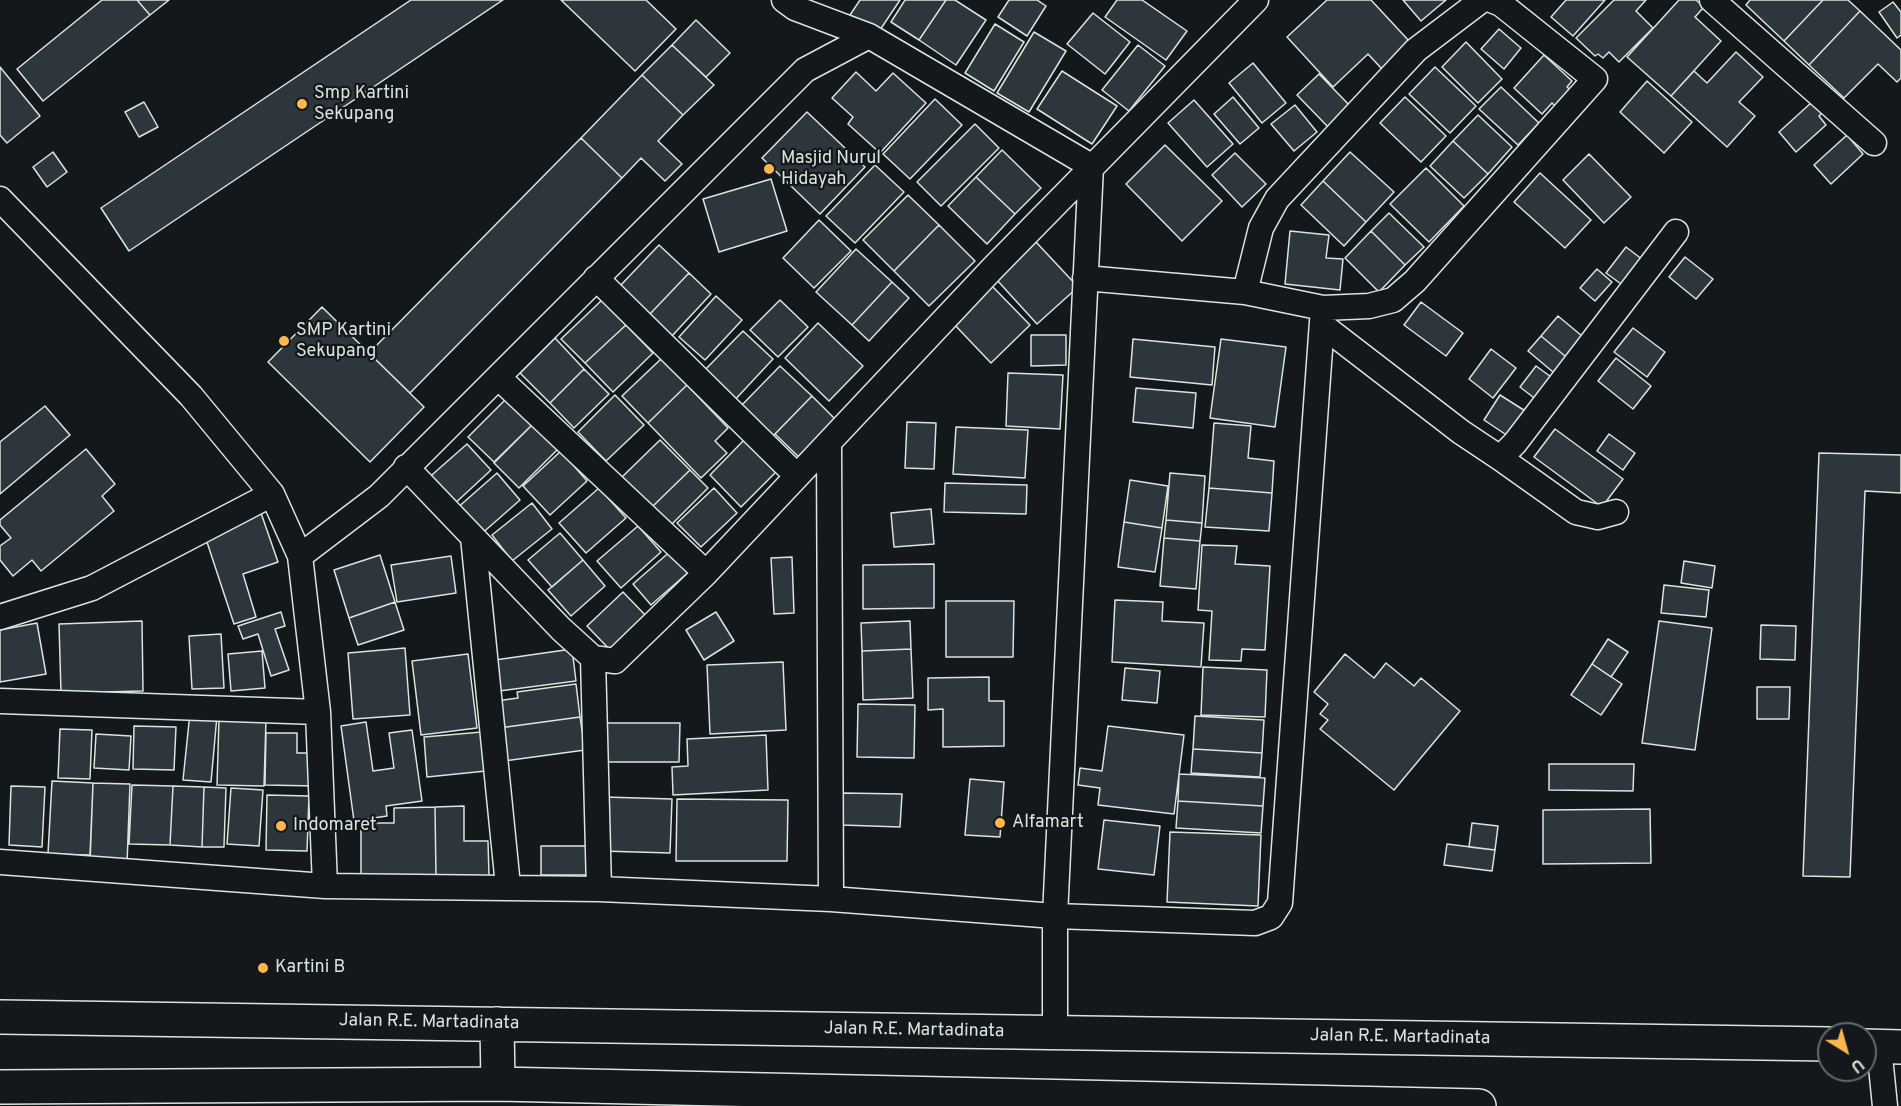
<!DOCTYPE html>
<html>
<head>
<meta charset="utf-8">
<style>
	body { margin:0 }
	#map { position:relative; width:1901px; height:1106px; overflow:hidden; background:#14181c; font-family:Overpass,sans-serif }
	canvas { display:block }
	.north { position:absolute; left:1817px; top:1022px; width:60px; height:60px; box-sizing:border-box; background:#14181c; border:2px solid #626a69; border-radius:50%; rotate:143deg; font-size:16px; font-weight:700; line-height:24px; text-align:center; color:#d8e6dc }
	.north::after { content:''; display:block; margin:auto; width:21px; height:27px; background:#ffb74d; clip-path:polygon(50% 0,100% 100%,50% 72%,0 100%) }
</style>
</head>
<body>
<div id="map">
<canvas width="1901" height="1106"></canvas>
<div class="north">U</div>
</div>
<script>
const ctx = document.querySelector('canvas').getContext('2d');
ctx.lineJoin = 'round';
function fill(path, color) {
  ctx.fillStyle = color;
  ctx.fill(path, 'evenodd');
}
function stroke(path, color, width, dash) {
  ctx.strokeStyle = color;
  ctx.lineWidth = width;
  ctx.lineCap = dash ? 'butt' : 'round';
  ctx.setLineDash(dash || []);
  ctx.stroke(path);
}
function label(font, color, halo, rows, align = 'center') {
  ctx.font = font + ' Overpass,sans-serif';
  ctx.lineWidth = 4.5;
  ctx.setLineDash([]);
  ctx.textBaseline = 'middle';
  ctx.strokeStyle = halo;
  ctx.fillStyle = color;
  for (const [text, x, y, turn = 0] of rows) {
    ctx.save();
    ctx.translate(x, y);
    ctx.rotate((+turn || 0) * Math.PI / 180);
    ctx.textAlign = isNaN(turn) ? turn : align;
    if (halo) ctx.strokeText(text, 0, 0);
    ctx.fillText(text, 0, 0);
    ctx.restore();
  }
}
const building = new Path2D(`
	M102 0H137L150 15 43 101 17 69Z
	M137 0H169L150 15Z
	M411 0H503L129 251 101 208Z
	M561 0H646L676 29 635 71Z
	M860 0H900L878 33 850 15Z
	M905 0H946L919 40 891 22Z
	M946 0H955L986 20 956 65 919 40Z
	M1009 0H1037L1046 6 1027 36 998 17Z
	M1117 0H1142L1187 31 1166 60 1105 17Z
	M1327 0H1371L1410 42 1382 69 1368 54 1333 87 1287 37Z
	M1403 0H1446L1421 21Z
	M1566 0H1605L1573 36 1551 17Z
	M1614 0H1646L1636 11 1653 28 1619 62 1609 52 1603 58 1598 54 1595 56 1576 38Z
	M1679 0H1696L1704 7 1695 17 1721 41 1671 96 1627 57Z
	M1750 0H1823L1784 41 1746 5Z
	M1823 0H1848L1860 11 1809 65 1784 41Z
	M1893 2 1901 12V35L1897 38 1879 12Z
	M1860 11 1901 50V78L1897 82 1878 64 1844 98 1809 65Z
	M1093 13 1130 42 1105 74 1067 44Z
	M696 20 730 53 706 77 672 45Z
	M995 24 1024 42 994 91 965 73Z
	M1499 29 1521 48 1504 69 1481 49Z
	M1034 32 1066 51 1029 112 997 93Z
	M1466 42 1502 79 1478 103 1442 67Z
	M672 45 714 85 683 115 642 75Z
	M1138 45 1165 66 1129 111 1102 90Z
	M1736 52 1763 77 1739 102 1755 116 1727 147 1671 96 1694 71 1707 83Z
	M1544 55 1572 81 1567 87 1574 93 1559 110 1552 103 1542 114 1514 88Z
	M1253 63 1286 103 1262 123 1229 83Z
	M0 67 40 116 7 143 0 135Z
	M1435 67 1476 106 1450 133 1409 94Z
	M1062 71 1117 106 1092 144 1037 109Z
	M856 72 876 91 893 73 926 103 880 153 848 124 853 117 832 98Z
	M1319 74 1354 110 1332 131 1297 95Z
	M642 75 683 115 658 141 682 164 665 181 641 158 622 178 581 138Z
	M1647 81 1692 122 1664 153 1620 112Z
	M1501 87 1539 123 1518 145 1479 109Z
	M1233 97 1259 128 1240 144 1214 114Z
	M1405 97 1446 136 1421 162 1380 123Z
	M935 99 962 125 910 179 883 154Z
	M1194 100 1233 144 1207 167 1168 123Z
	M144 102 158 127 139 137 125 112Z
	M1812 102 1822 113 1819 116 1826 125 1796 152 1779 132Z
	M1295 105 1317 132 1294 151 1271 124Z
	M807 112 865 167 820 214 762 158Z
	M1478 115 1512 147 1488 174 1453 141Z
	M975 124 999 148 941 206 917 182Z
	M1847 135 1863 154 1831 184 1814 165Z
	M581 138 622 178 410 393 369 353Z
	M1453 141 1488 174 1464 198 1430 166Z
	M1165 145 1222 201 1182 241 1126 184Z
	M1002 150 1041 188 1015 214 976 177Z
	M53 152 67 172 47 187 33 167Z
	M1350 152 1394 192 1366 222 1323 181Z
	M1235 153 1266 184 1242 207 1212 175Z
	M1589 154 1631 197 1604 223 1563 180Z
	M875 165 904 192 855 243 826 216Z
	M1426 168 1464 206 1429 242 1390 204Z
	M1540 173 1591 220 1565 248 1514 202Z
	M976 177 1015 214 987 244 948 206Z
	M771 179 787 231 719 252 703 199Z
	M1323 181 1366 222 1344 246 1301 205Z
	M908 195 939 225 894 271 863 240Z
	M1389 213 1424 247 1405 265 1371 231Z
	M819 220 851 251 814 288 783 258Z
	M939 225 975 261 929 306 894 271Z
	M1290 231 1329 235 1326 258 1343 259 1340 290 1285 284Z
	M1371 231 1405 265 1379 292 1345 258Z
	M1036 242 1078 287 1037 324 996 279Z
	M659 245 689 273 649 315 619 287Z
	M1626 247 1647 263 1628 289 1606 273Z
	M856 249 892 282 852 325 816 292Z
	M1685 257 1713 279 1696 299 1669 277Z
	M1597 269 1612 282 1595 301 1580 288Z
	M689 273 711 294 671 337 649 315Z
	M892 282 909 298 869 341 852 325Z
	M990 284 1030 325 991 363 951 321Z
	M716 296 742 320 705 360 679 337Z
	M602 300 626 325 585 363 561 339Z
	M780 300 808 327 778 357 750 330Z
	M1421 302 1463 333 1446 356 1404 325Z
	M322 307 424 407 370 462 268 362Z
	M1558 316 1588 341 1571 361 1541 336Z
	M818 323 863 366 829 401 785 358Z
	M626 325 653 353 613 392 585 363Z
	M1633 328 1665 352 1647 377 1614 352Z
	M743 331 773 359 731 404 700 375Z
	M1031 335H1066V365L1031 366Z
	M1541 336 1571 361 1559 377 1528 351Z
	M555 338 584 369 550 403 520 373Z
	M1133 339 1215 347 1212 385 1130 377Z
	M1221 339 1286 347 1275 427 1210 418Z
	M1491 349 1516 368 1493 398 1469 379Z
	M1616 358 1651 386 1633 409 1598 381Z
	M661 359 687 385 648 423 622 396Z
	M780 366 812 396 771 438 740 407Z
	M1536 366 1558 382 1542 404 1520 387Z
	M584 369 609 394 574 428 550 403Z
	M1008 373 1063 375 1060 429 1006 426Z
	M687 385 728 428 715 441 727 453 701 478 648 423Z
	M1136 388 1196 393 1193 428 1133 422Z
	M510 395 536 421 494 462 468 437Z
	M615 395 644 425 606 461 578 432Z
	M1500 395 1530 414 1514 440 1484 420Z
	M812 396 838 422 802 460 775 434Z
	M45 406 70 435 0 494V442Z
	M537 420 562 445 519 488 494 463Z
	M907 422 936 423 934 469 905 468Z
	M1214 423 1251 426 1248 458 1274 461 1272 493 1209 488Z
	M956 427 1028 430 1025 478 953 474Z
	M1555 429 1623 479 1602 507 1534 457Z
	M1609 434 1635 453 1623 470 1597 451Z
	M745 439 777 471 741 507 710 475Z
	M660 440 690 470 652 507 622 477Z
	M467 444 491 470 450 508 425 481Z
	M86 449 115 484 102 496 114 511 41 571 32 560 13 576 0 560V546L11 538 0 525V520Z
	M561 451 587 481 550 515 523 486Z
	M1819 453 1901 455V493L1865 491 1850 877 1803 876Z
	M690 470 708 488 671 525 652 507Z
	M497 473 520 500 479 536 456 509Z
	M1170 473 1205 476 1202 523 1166 520Z
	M1130 480 1168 486 1162 528 1124 522Z
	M945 483 1027 485 1026 514 944 512Z
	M599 488 626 518 586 553 559 523Z
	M714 488 737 513 701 547 677 523Z
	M1209 488 1272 493 1269 531 1205 527Z
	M532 503 552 529 512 561 492 535Z
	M931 509 934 544 894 547 891 513Z
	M261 513 278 562 243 574 256 617 234 624 204 533Z
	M1166 520 1202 523 1200 541 1164 538Z
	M1124 522 1162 528 1155 572 1118 567Z
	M638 526 661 552 621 588 597 561Z
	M560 533 583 560 552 587 528 560Z
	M1164 538 1200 541 1196 589 1160 586Z
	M1202 545 1237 546 1235 564 1270 566 1265 650 1242 649 1241 661 1209 660 1212 611 1198 610Z
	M673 549 691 570 651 605 633 584Z
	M380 555 395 602 349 618 334 570Z
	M451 556 456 593 397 602 391 565Z
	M792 557 794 613 774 614 771 558Z
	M583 560 605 586 571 616 548 590Z
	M1684 561 1715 566 1712 588 1681 583Z
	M934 564V608L863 609V565Z
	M1664 585 1709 590 1706 617 1661 613Z
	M623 592 649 619 613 653 587 626Z
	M1115 600 1163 602 1162 621 1204 623 1201 667 1112 662Z
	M946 601H1014L1013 657H946Z
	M395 602 404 630 358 645 349 618Z
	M281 612 285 626 275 629 289 670 271 676 258 634 243 639 238 626Z
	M716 612 734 641 704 660 686 630Z
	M142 621 143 691 61 693 59 624Z
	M910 621 911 649 862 651 861 623Z
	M1659 621 1712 628 1695 750 1642 743Z
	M37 623 46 674 0 682V630Z
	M1761 625 1796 626 1795 660 1760 659Z
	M221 634 224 688 192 689 189 636Z
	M1608 639 1628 652 1611 677 1592 664Z
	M405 648 410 715 353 719 348 653Z
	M572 649 576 681 499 691 495 660Z
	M911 649 913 698 863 700 862 651Z
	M262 651 265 688 231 691 228 654Z
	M468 654 477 728 421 735 412 661Z
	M1345 654 1374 678 1386 663 1414 686 1421 678 1460 711 1394 790 1320 729 1328 720 1320 714 1328 704 1314 692Z
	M783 662 786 730 710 734 707 665Z
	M1592 664 1622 684 1601 715 1571 695Z
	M1203 667 1267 670 1265 717 1201 715Z
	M1125 668 1160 671 1157 703 1122 700Z
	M989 677V701H1004V746L943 747V709L928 710V678Z
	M576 684 580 717 499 728 496 701 518 698 517 692Z
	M1757 687H1790L1789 719H1757Z
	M858 704 915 705 914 758 857 757Z
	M190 713 217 716 211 782 183 780Z
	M1195 716 1264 720 1262 753 1193 749Z
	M580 717 585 750 504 761 499 728Z
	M219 718 266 719 264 786 217 785Z
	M366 722 373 771 394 768 389 733 412 730 422 801 386 806 387 816 354 821 341 726Z
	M601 723H680L679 762H601Z
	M134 726 176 727 174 770 133 769Z
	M1108 726 1184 735 1174 814 1098 805 1100 788 1078 785 1080 768 1102 771Z
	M60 729 92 730 90 779 58 778Z
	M482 732 486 771 427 777 424 737Z
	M266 733H297V753H316V786L265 785Z
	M96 734 131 736 129 770 94 768Z
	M766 735 768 790 673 795 672 767 688 766 687 739Z
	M1193 749 1262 753 1260 777 1191 773Z
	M1549 764H1634L1633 791 1549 790Z
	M1179 774 1265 778 1263 806 1178 801Z
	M970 779 1004 782 1000 837 965 835Z
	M52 781 93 783 90 855 48 854Z
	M93 783 130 784 127 864 90 863Z
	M132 785 173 786 170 845 129 844Z
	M11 786 45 787 42 847 9 845Z
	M173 786 204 787 202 847 170 845Z
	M204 787 226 788 224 847H202Z
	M231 788 263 790 259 846 227 844Z
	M843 793 902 794 900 827 842 825Z
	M267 795 309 796 307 851 266 850Z
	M604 797 672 799 670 853 602 851Z
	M677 799 788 800 787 861H676Z
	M1178 801 1263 806 1261 833 1176 828Z
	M464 806V841H488L489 876 436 877 435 807Z
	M435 807 436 877 361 879V823H394V808Z
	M1650 809 1651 863 1543 864V810Z
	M1104 820 1160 826 1154 875 1098 869Z
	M1472 823 1498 826 1495 850 1469 847Z
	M1170 832 1261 835 1258 906 1167 902Z
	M1447 844 1495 850 1492 871 1444 865Z
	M541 846H587V875H541Z`);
fill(building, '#2c363c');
stroke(building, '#d8e6dc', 1.5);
const street = new Path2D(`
	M784 0 795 8 869 36
	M1712 0 1874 143
	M0 199 191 396 272 494 300 556 318 712 325 886
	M596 278 796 475
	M1085 278 1245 292 1323 308 1369 306 1393 300 1415 281 1595 79 1501 4 1491 0
	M1245 292 1261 228 1277 199 1416 50 1482 0
	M1322 325 1461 432 1500 458 1515 443 1676 232
	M498 377 706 573
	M829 444 831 899
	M1500 458 1576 512 1598 517 1616 512
	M406 467 561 629 593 658 615 661 706 573 992 269 1256 0
	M473 537 508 886
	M300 556 379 496 805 70 869 36 1091 166 1055 916V1033
	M0 617 92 588 272 494
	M593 658 599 889
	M0 701 318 712
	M0 862 325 886 599 889 831 899 1055 916 1255 923 1271 917 1280 903 1323 308
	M1879 1047 1885 1106`);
const highway = new Path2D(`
	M0 1017 1829 1044
	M497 1024 498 1084
	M1865 1046 1901 1047
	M0 1087 498 1084 1479 1106`);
stroke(street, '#d8e6dc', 27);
stroke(highway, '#d8e6dc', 36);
stroke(street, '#14181c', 24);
stroke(highway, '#14181c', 33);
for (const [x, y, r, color] of [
	[302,104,6,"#ffb74d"],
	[769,169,6,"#ffb74d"],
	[284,341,6,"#ffb74d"],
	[1000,823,6,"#ffb74d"],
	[281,826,6,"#ffb74d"],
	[263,968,6,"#ffb74d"]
]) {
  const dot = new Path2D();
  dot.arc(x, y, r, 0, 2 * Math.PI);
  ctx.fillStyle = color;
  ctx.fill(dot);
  stroke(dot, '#14181c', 2);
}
label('18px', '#d8e6dc', '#14181c', [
	["Smp Kartini",314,94],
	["Sekupang",314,115],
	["Masjid Nurul",781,159],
	["Hidayah",781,180],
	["SMP Kartini",296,331],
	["Sekupang",296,352],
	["Alfamart",1012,823],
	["Indomaret",293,826],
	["Kartini B",275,968]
], 'left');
label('18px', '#d8e6dc', '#14181c', [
	["Jalan R.E. Martadinata",429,1023,1],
	["Jalan R.E. Martadinata",914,1031,1],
	["Jalan R.E. Martadinata",1400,1038,1]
]);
</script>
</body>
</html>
